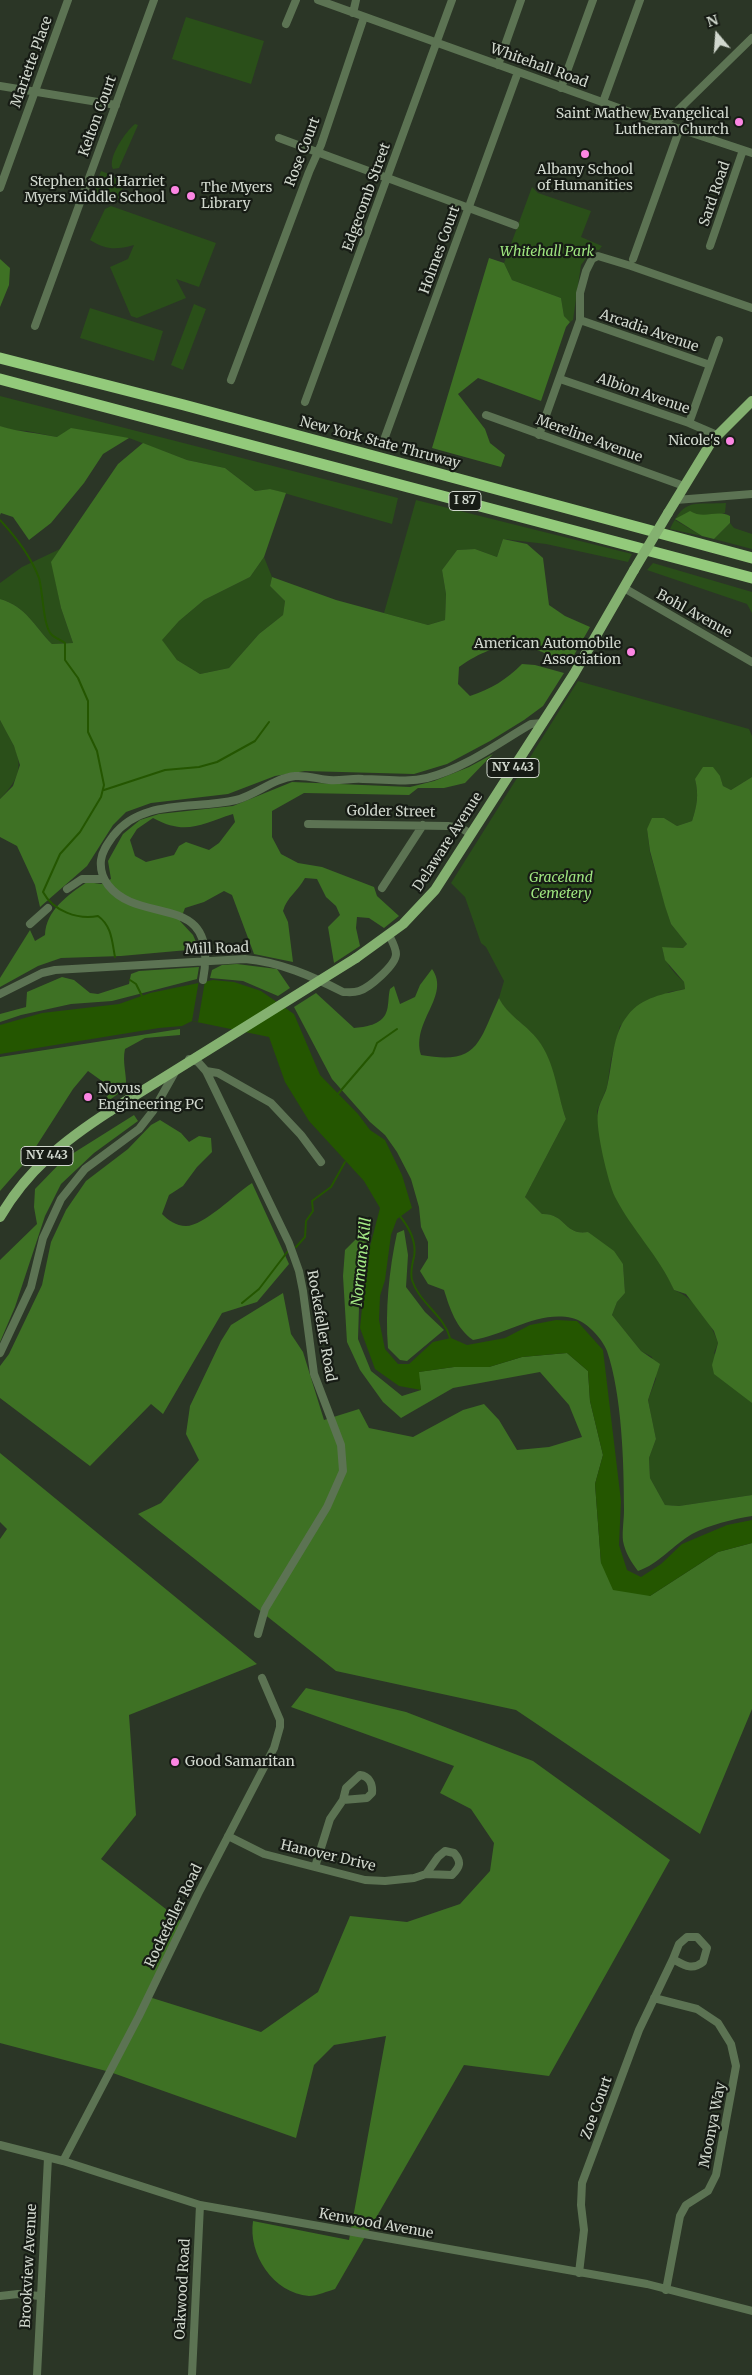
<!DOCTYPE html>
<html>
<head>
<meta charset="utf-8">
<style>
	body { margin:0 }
	#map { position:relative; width:752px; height:2375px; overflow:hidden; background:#2b3626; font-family:Merriweather,serif }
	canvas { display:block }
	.north { position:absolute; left:692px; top:10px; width:50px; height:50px; -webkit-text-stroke:4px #171c15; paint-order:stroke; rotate:342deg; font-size:14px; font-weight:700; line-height:20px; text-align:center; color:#d1d8ce }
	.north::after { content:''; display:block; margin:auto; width:18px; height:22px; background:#d1d8ce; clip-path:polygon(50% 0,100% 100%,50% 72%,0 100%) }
</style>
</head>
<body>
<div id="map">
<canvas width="752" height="2375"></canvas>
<div class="north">N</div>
</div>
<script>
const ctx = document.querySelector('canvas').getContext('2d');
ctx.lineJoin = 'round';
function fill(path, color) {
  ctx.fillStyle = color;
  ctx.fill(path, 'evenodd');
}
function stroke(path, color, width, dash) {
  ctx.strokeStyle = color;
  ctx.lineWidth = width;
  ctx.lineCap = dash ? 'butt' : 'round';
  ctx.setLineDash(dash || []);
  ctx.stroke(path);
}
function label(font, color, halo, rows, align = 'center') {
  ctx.font = font + ' Merriweather,serif';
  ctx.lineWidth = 4.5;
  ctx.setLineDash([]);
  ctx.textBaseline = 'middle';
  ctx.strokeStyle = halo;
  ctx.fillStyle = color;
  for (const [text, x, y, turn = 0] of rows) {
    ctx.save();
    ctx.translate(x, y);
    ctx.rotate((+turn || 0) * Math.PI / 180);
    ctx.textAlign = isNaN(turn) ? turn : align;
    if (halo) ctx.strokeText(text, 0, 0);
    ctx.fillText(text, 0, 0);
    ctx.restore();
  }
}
fill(new Path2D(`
	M186 17 264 41 251 84 172 59Z
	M135 124 138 125 119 168 113 169C107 158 126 131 135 124Z
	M101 171 125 180 118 200 94 192Z
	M532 187 538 193 591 211 581 237 602 246 599 250 593 249 581 265 573 320 570 322 564 316 561 298 512 280 504 263Z
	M111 206 216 243 199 287 176 279 186 298 137 318 131 316 110 267 128 259 134 245C116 250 106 250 90 240L105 209Z
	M194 304 206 309 183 370 171 365Z
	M90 308 163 331 154 361 80 338Z
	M0 396 398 498 392 524 270 489 255 491 225 468 187 460 129 438 57 437 27 431 12 430 0 426Z
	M416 500 632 554 628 562 546 544 503 539 497 557 475 549 457 550 442 570 446 594 445 620 428 625 384 613Z
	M726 503 725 513C708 516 692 515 675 520L702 536 670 529C685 497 693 505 726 503Z
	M730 523 734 528 752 534V549L714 539Z
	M60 549 52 562 61 608 73 643 52 644C33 625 27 607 0 599V583L22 567Z
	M264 557 272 577 270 586 285 601 283 615 259 634 229 668 200 674 177 660 161 640 179 621 204 600 250 577Z
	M653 563 752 592V613L747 604 647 570Z
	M578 681 749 729 752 736V777L731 790 723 786 720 776 695 779C699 795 697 806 692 821L677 826 664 818 647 829 650 853 671 924 687 944 683 948 662 947C665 963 672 971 684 982L685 989 669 992 620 1026 611 1060 607 1087 597 1111 615 1196 665 1269 674 1290C695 1298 711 1322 718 1343L714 1353 752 1403V1495L679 1506 665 1505 650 1478 649 1458 656 1439 648 1400 656 1379 652 1357 641 1351 612 1315 617 1302 625 1293 623 1264 588 1232C564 1236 566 1213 542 1214L525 1197 566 1119C557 1093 553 1064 538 1041 527 1024 507 1016 499 998L504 981 486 947 481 943 465 897 451 883Z
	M0 720C18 753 31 768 0 799Z`), '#2a4f19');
fill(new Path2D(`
	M489 258 504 263 512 280 561 298 564 316 570 322 566 327 541 401 478 378 458 394 485 429 490 443 505 455 501 467 432 448Z
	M0 259 10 268 9 285 0 307Z
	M0 426C18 432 38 433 57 437L71 428 129 438 103 454 84 483 51 523 29 540 13 517 1 513 0 515Z
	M143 443 187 460 225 468 255 491 270 489 286 493 264 557 250 577 204 600 179 621 162 640 177 660 200 674 229 668 259 634 283 615 285 601 270 586 272 577 336 600 428 625 445 620 446 594 442 570 457 550 475 549 497 557 503 539 527 544 543 558 549 605 565 616 590 627 569 664C554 658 540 650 525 646 505 640 475 655 459 667L458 684 470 696C491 689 506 680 522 664L535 665 564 673 543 706 524 720 490 741 447 764 414 774 305 771 275 776 228 794 151 803 126 812 113 825 87 866 40 907 35 885 17 846 0 837V799L13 786 20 765 14 746 0 720V599C27 607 33 625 52 644L73 643 61 608 51 562 118 464Z
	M690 511C704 520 717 509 730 516V523L714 539 702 536 675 519Z
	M493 754 465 783 444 788H418L409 795 304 793 272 811V837L281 854 298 863 322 867 374 887 377 896 399 916 384 928 369 918 357 917 356 928 360 946 334 963 328 927 340 915 336 906 326 897 317 879 305 878C298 891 287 897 283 911L288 922 293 962 254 954 232 895 224 891 204 902 185 908 180 921 193 935 199 949 121 956 61 958 38 966 0 987V978L30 930 35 941 45 935C46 910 68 895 87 882L101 884 111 879 108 861 123 834 140 820 159 814 233 806 292 782 410 787 434 781 469 767ZM233 814 235 822 219 843 209 850 186 842 179 846 174 855 146 862 135 856 130 840 137 829 153 818C186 836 201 824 233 814Z
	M703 767H713L720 776 723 786 731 790 752 777V1403L714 1374 712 1365 718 1343 714 1331 686 1294 674 1290C659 1256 632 1230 615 1197 608 1182 595 1128 598 1112 599 1103 605 1095 607 1087 613 1063 612 1034 628 1015 642 997 664 994 685 989L684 982 665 960 662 947 683 948 687 944 671 924 665 906 650 851 647 829 652 818H664L677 826 692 821C697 806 699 795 695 779Z
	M237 964 277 969 290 988 278 996 243 981 210 978 212 970 222 965Z
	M199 967 197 979 112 1001 71 1004 21 1015 0 1022V1014L26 1007 27 992 62 977 74 980 90 993 98 994 129 984 131 974 139 971Z
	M432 969C451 996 411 1021 421 1055 479 1065 478 1043 499 998 507 1015 526 1024 538 1040 555 1062 557 1093 566 1119L525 1197 542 1214C566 1213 564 1236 588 1232L614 1251 623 1264 625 1293 617 1302 612 1315 641 1351 660 1364 648 1400 656 1439 649 1458 650 1478 665 1505 679 1506 752 1495V1516C733 1519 709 1525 692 1534 673 1545 659 1564 638 1571 631 1562 625 1552 623 1541 622 1531 624 1520 624 1510 624 1464 622 1395 607 1351 602 1338 586 1321 572 1318 539 1310 505 1335 473 1340 456 1328 450 1309 444 1290L428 1284 420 1271 428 1258V1242L421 1227 419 1207 411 1179 397 1152 385 1135 370 1122 332 1079 294 1007 316 993 354 1028C365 1027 381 1025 386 1013 389 1007 388 996 390 989L394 986 400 1004 415 997 420 985Z
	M180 1029V1035L145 1038 125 1049C122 1063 127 1074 126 1088L96 1110 113 1089 88 1071 73 1089 28 1159 0 1191V1057Z
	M134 1115 138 1121 94 1153 61 1184 45 1216 15 1307 0 1342V1260L37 1224 34 1207 35 1189 64 1159Z
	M160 1120 181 1133 189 1142 199 1136 211 1138 212 1152 197 1167 183 1186 169 1195 162 1214C168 1220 176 1226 186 1226 204 1226 235 1194 252 1183L289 1264 257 1302 222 1313 163 1414 151 1404 90 1466 0 1398V1366L9 1354 42 1285 51 1242 66 1210 86 1181 128 1149 151 1125Z
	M404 1230 408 1255 406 1287 425 1312 444 1330 407 1361 400 1360 388 1348C385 1310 389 1270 397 1233Z
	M368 1237 360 1276 358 1339 371 1371 402 1396 421 1390 418 1372 454 1367H489L522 1357 567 1353 588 1371 590 1401 603 1455 595 1484 601 1563 650 1596 718 1552 752 1543V1709L700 1834 516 1710 336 1671 138 1514 161 1503 199 1460 186 1434 190 1406 221 1341 231 1325 283 1293 291 1334 303 1352 324 1420 359 1409 369 1428 413 1437 463 1410 484 1404 499 1420 517 1450 549 1447 582 1437 569 1405 540 1372 453 1388 401 1418 383 1402 360 1370 347 1342 343 1276 345 1250 356 1239Z
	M0 1453 257 1664 129 1715 136 1815 101 1859 184 1923 149 1997 261 2032 318 1992 350 1916 407 1922 460 1904 490 1871 494 1843 471 1809 440 1793 454 1766 291 1707 306 1688 406 1712 533 1761 670 1860 549 2076 464 2065 335 2289C328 2291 317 2296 309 2296 273 2293 248 2254 253 2221L349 2240 386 2036 334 2045 314 2065 296 2138 110 2072 0 2043V1539L7 1529 0 1522Z`), '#3e7124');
fill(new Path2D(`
	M213 980 234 982 261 991 294 1014 320 1075 358 1114 370 1130 385 1140 402 1175 412 1208 397 1219 391 1235 385 1280 380 1296 379 1320 385 1349 398 1364H409L433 1342 451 1338 467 1345 505 1338 530 1325 556 1320 577 1321 603 1350 621 1501 619 1545 627 1570 641 1577 661 1564 682 1544 727 1525 752 1520V1543L718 1552 650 1596 613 1590 601 1563 595 1484 603 1455 590 1401 588 1371 567 1353 522 1357 489 1367H454L419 1372 421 1390 399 1386 375 1369 360 1328 367 1258 380 1208 364 1181 309 1121 285 1082 269 1037 192 1021 182 1026 159 1028 0 1054V1025L42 1013 119 1004 150 993Z`), '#245600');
fill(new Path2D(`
	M199 980 205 981 198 1022 192 1021Z`), '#2b3626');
stroke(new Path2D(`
	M0 520C15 536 31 557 39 578 43 591 43 628 52 635 55 638 61 640 65 643V660L78 678 88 701V732L97 751 104 785 101 797 80 832 60 854 43 892C53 911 78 920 98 916 112 926 112 942 115 957
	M104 790 165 770 199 767 217 762 255 741 269 722
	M130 980 136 984 142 996
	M337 1095 373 1053 377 1043 397 1029
	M399 1215C409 1227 417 1241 414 1257 412 1265 410 1272 412 1280 419 1303 444 1315 450 1338
	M296 1247 305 1237 306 1221 313 1211 312 1201 331 1187 345 1162
	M242 1303 259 1289 288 1251`), '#245600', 2);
stroke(new Path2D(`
	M318 0 641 116 752 153
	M353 13 356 0
	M286 24 296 0
	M498 65 521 0
	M0 86 116 105
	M561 88 593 0
	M603 102 640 0
	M665 123 752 38
	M279 138 515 225
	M0 188 68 0
	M710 246 743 150
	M633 259 680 128
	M580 320 710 365
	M35 326 154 0
	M560 379 689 423 717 435
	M231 380 309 172 321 145 364 17
	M305 402 452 0
	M486 415 684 486
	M689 423 719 340
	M539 435 580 320V293L586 271 592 259 598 256 631 266 752 308
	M385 437 518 72
	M676 500 752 494
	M624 588 752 662
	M308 824 448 826 461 828 471 834
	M382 888 423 825
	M67 889 82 879H103
	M30 924 48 908
	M203 980C220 889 140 927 108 885 102 877 100 869 101 860 102 851 108 843 113 836 142 798 194 810 236 800 256 795 274 778 295 776 307 775 318 779 329 780 341 781 352 778 363 779 385 779 406 783 427 778 466 768 498 743 531 724L543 723
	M0 994 42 973 55 970 245 959C280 962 312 976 343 992 348 992 353 993 359 991 369 988 396 965 396 954 396 948 392 941 389 935
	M189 1059 198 1062 206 1071 289 1243 299 1271 303 1291 314 1374 341 1445 343 1471 327 1507 265 1609 258 1634
	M206 1071 218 1073 271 1103 301 1135 321 1162
	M0 1353 31 1287 43 1238 61 1199 85 1169 139 1129 153 1111 175 1072
	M360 1775C369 1776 373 1784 372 1793L367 1798 343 1800 346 1788Z
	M228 1836 264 1854 365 1880 385 1881 414 1878 426 1874
	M445 1851 454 1853C462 1862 460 1867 452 1875L426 1874 438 1857Z
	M315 1867 330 1819 343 1800
	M687 1937H697L707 1948 703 1962C692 1971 684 1965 673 1959L679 1944Z
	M654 1998 697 2009 718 2023 731 2044 736 2066 716 2175 708 2191 686 2205 680 2216 666 2290
	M0 2145 63 2161 200 2205 647 2284 752 2311
	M63 2161 139 2016 198 1894 274 1748 280 1727V1720L262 1678
	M579 2273 584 2230 581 2205 582 2183 639 2030 673 1959
	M0 2296 18 2294 40 2296
	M37 2375 48 2158
	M192 2375 200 2205`), '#5c7353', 8);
stroke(new Path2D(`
	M668 513 712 441 752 401
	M356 958 403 924 435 890 574 674 634 570
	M0 1217C27 1170 65 1140 110 1111`), '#84b170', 10);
stroke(new Path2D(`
	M0 358 184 405 752 558
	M0 379 752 578`), '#93ca7b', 11);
stroke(new Path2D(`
	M634 570 668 513
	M110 1111 356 958`), '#84b170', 10);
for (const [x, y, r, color] of [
	[739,122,5,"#fc86e3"],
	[585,154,5,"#fc86e3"],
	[175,190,5,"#fc86e3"],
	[191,196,5,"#fc86e3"],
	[730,441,5,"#fc86e3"],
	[631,652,5,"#fc86e3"],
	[88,1097,5,"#fc86e3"],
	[175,1762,5,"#fc86e3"]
]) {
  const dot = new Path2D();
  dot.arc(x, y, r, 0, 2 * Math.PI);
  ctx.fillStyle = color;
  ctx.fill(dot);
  stroke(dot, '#171c15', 2);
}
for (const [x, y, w] of [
	[465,501,32],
	[513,768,52],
	[47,1156,52]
]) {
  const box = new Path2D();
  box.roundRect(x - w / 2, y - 9.5, w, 19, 4);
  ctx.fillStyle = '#171c15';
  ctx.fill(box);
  stroke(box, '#d1d8ce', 1);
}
label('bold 12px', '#d1d8ce', null, [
	["I 87",465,501],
	["NY 443",513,768],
	["NY 443",47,1156]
]);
label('14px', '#d1d8ce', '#171c15', [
	["Mariette Place",32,62,-70],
	["Whitehall Road",539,66,20],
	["Kelton Court",98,116,-70],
	["Rose Court",303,152,-69],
	["Sard Road",715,194,-71],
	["Edgecomb Street",367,197,-70],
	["Holmes Court",440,250,-70],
	["Arcadia Avenue",649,331,19],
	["Albion Avenue",643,394,19],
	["Mereline Avenue",589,439,20],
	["New York State Thruway",380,443,15],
	["Bohl Avenue",694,614,29],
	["Golder Street",391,812,1],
	["Delaware Avenue",448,842,-57],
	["Mill Road",217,949,-2],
	["Rockefeller Road",321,1326,80],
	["Hanover Drive",328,1856,13],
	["Rockefeller Road",174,1916,-64],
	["Zoe Court",597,2108,-70],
	["Moonya Way",713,2125,-79],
	["Kenwood Avenue",376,2224,10],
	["Brookview Avenue",29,2266,-87],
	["Oakwood Road",183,2289,-87]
]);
label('14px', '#d1d8ce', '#171c15', [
	["Saint Mathew Evangelical",729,114],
	["Lutheran Church",729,130],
	["Albany School",585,170,"center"],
	["of Humanities",585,186,"center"],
	["Stephen and Harriet",165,182],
	["Myers Middle School",165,198],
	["The Myers",201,188,"left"],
	["Library",201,204,"left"],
	["Nicole's",720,441],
	["American Automobile",621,644],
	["Association",621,660],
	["Novus",98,1089,"left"],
	["Engineering PC",98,1105,"left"],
	["Good Samaritan",185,1762,"left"]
], 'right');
label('italic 14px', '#9ee57f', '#171c15', [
	["Whitehall Park",547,252],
	["Graceland",561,878],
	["Cemetery",561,894]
]);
label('italic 15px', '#a5ec86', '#171c15', [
	["Normans Kill",362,1262,-84]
]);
</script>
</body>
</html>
